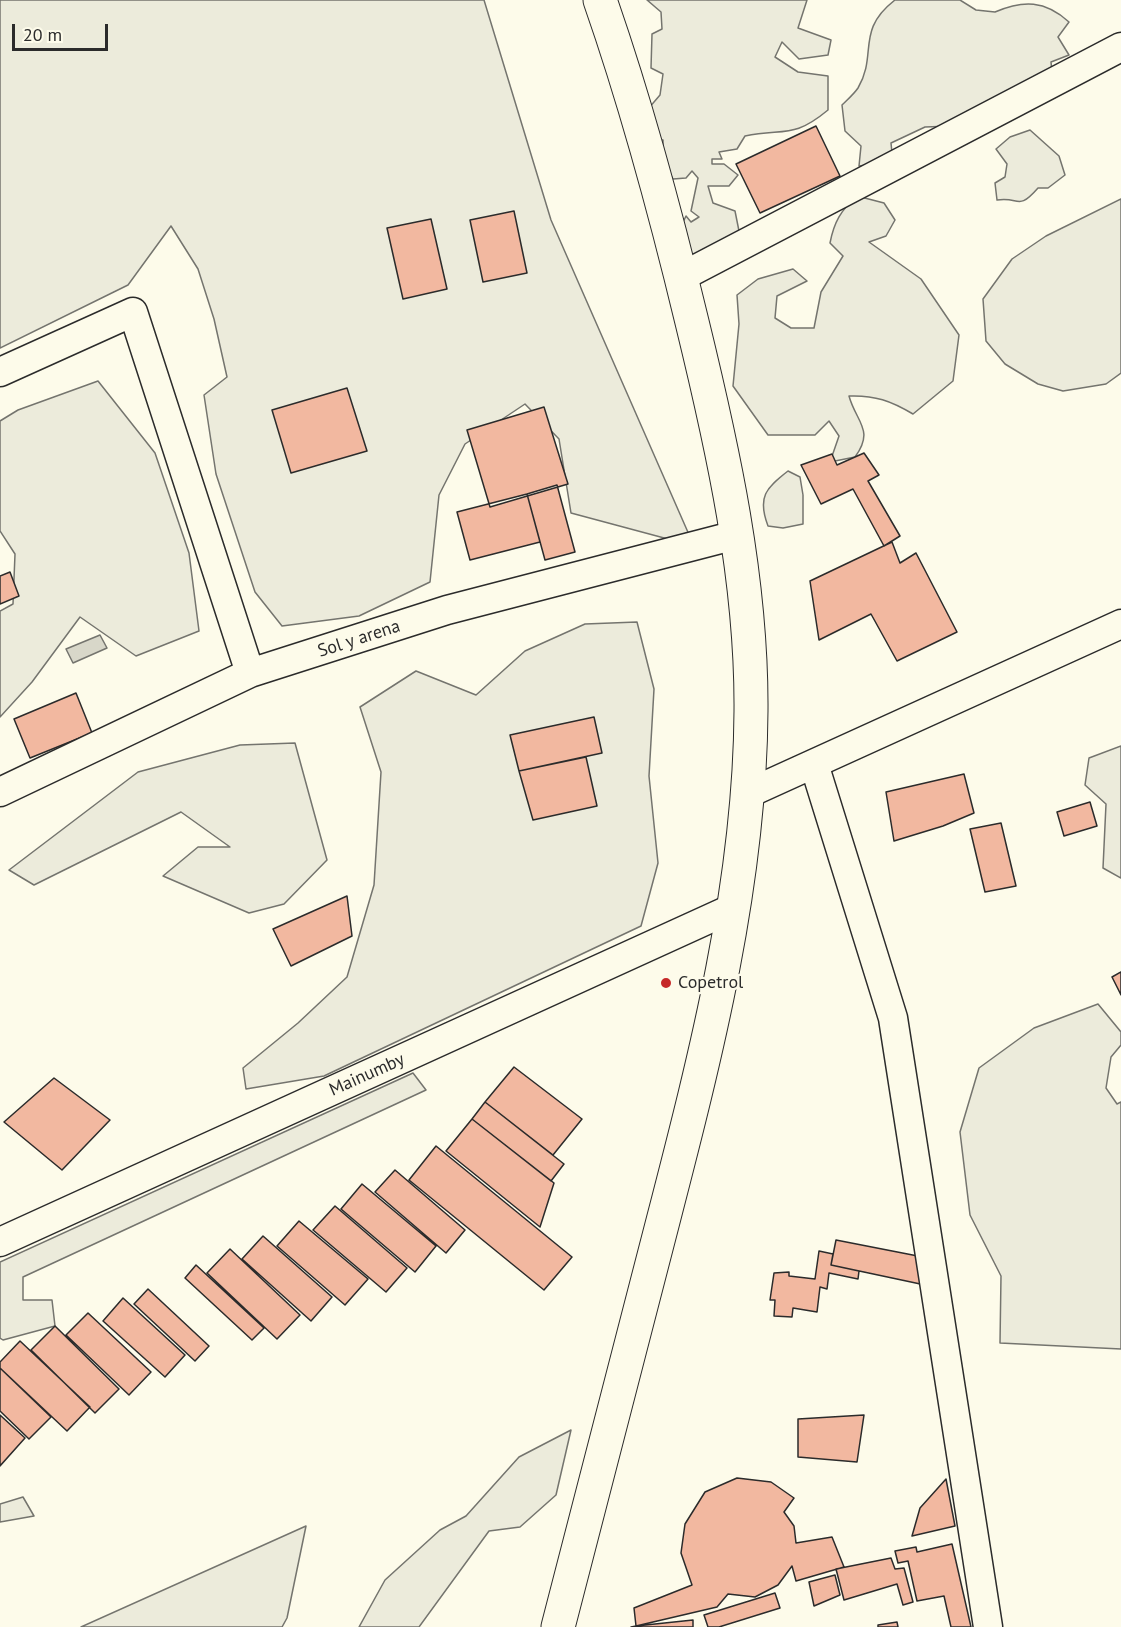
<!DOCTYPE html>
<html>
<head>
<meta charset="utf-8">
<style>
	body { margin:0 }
	#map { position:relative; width:1121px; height:1627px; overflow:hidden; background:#fdfbea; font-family:"PT Sans",sans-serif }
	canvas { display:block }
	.scale { position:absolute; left:12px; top:24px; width:96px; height:27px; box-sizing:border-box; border:3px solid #2b2b2b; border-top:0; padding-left:8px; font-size:18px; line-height:21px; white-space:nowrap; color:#2b2b2b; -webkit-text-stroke:4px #fdfbea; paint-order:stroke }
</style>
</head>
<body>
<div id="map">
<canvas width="1121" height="1627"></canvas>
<div class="scale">20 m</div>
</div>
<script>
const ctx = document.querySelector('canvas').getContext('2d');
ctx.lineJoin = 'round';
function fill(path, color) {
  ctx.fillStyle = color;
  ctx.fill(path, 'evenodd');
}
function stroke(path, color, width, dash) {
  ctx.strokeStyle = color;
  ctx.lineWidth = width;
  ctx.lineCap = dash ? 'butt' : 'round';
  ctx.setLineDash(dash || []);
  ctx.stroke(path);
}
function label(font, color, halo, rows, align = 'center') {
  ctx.font = font + ' "PT Sans",sans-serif';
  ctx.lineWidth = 4.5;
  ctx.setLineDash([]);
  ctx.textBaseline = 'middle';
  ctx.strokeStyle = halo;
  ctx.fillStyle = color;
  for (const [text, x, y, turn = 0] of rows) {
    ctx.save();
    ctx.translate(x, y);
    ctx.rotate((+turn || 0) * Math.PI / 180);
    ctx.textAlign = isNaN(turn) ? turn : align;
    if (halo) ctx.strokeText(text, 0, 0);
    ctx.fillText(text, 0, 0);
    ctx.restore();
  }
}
const green = new Path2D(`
	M0 0H484L551 220 694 546 571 513 559 439 525 404 465 444 439 495 430 582 359 616 282 626 255 592 216 474 204 395 227 377 214 319 198 269 171 226 128 285 0 348Z
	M647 0H807L798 28 831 40 828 55 799 59 782 42 775 57 798 72 828 76V110C793 139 785 128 745 136L737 149 719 152 722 159H712V164H724L738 175 729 186H708L713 203 735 211 740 236 696 277 677 235 686 216 691 222 699 217 691 211 698 178 692 171 686 178 673 179 663 160V140L652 139 648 109 660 95 663 74 651 68 652 34 662 29 661 12Z
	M895 0H960L976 10 995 12C1023 0 1045 0 1069 22L1058 37 1069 55 1051 62 1052 72 953 126 925 127 891 143 892 153 883 163 859 166 861 146 845 131 842 105C847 100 854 94 858 88 878 54 855 31 895 0Z
	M1030 130 1059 156 1065 175 1048 188H1038C1017 212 1020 196 997 200L995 183 1005 177 1007 164 996 149 1010 137Z
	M857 196 884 203 895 220 886 236 869 242 921 279 959 335 953 381 913 414C891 401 875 395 849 396 856 422 875 430 855 457L830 462 839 436 829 421 815 435H768L733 386 739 324 737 295 758 279 793 269 807 281 777 296 775 318 791 328H814L821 292 843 256 830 243C834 222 841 210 857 196Z
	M1121 199V373L1106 384 1063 391 1038 384 1005 364 986 341 983 299 1012 259 1046 236Z
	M98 381 155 453 189 553 199 631 136 656 80 617 32 682 0 717V611L13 604 15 554 0 531V421L18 410Z
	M788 471 800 477 803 495V524L783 528 768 526C757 497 766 488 788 471Z
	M637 622 654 689 649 776 658 863 641 926 324 1076 246 1089 243 1068 298 1023 347 977 374 885 381 772 360 707 416 671 476 695 525 651 585 624Z
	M295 743 327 860 284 904 249 913 163 876 198 847H230L181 812 34 885 9 870 138 772 240 745Z
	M1121 746V878L1103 868 1106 804 1085 785 1089 758Z
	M1098 1004 1121 1032V1045L1111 1057 1106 1088 1117 1104 1121 1102V1349L1000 1343 1001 1276 970 1215 960 1132 979 1068 1034 1028Z
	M413 1073 426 1090 23 1277V1300H52L55 1326 3 1340 0 1338V1262Z
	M571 1430 556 1495 520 1527 489 1531 419 1627H359L385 1580 440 1530 466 1516 519 1457Z
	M23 1497 34 1516 0 1522V1504Z
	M306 1526 287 1618 282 1627H81Z`);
fill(green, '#ecebdb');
stroke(green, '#74746e', 1.5);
const water = new Path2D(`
	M100 635 107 648 73 663 66 649Z`);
fill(water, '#d8d7c9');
stroke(water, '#74746e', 1.5);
const building = new Path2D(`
	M816 126 840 176 760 213 736 164Z
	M514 211 527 273 483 282 470 220Z
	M431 219 447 289 403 299 387 228Z
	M347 388 367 451 291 473 272 410Z
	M544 407 568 484 490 507 467 430Z
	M864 453 879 475 868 481 900 536 884 546 853 489 821 504 801 465 832 454 837 465Z
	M557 485 575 552 545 560 527 494Z
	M527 494 540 542 470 560 457 512Z
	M892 542 900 563 916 553 957 632 897 661 871 614 819 640 810 581Z
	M10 572 19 596 0 604V576Z
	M76 693 92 733 30 758 14 719Z
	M594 717 602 753 519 771 510 735Z
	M586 757 597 806 533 820 519 771Z
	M964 774 974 813 943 826 894 841 886 792Z
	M1090 802 1097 826 1064 836 1057 812Z
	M1001 823 1016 886 985 892 970 829Z
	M347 896 352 936 291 966 273 929Z
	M1121 972V995L1112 977Z
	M514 1067 582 1119 553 1155 485 1102Z
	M54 1078 110 1120 62 1170 4 1122Z
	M485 1102 564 1164 551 1181 472 1119Z
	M472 1119 554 1183 540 1227 446 1151Z
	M436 1146 572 1257 544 1290 409 1180Z
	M395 1170 465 1230 446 1253 375 1192Z
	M362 1184 436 1246 415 1272 341 1209Z
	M335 1206 407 1268 386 1292 313 1230Z
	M299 1221 368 1279 345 1305 277 1246Z
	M263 1236 332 1297 311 1321 242 1259Z
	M836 1240 928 1258 925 1285 831 1265Z
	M230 1249 300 1315 277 1339 207 1273Z
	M819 1251 833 1254 831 1265 859 1271 858 1279 829 1273 827 1289 820 1287 817 1312 793 1308 792 1317 774 1316 775 1300H770L774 1273 789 1272V1276L815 1279Z
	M196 1265 264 1328 252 1340 185 1278Z
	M148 1289 209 1346 195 1361 134 1304Z
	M123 1298 185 1355 165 1377 103 1321Z
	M88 1313 151 1372 129 1395 66 1335Z
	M55 1326 119 1389 95 1413 31 1350Z
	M20 1341 90 1407 67 1431 0 1368V1362Z
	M0 1368 51 1417 29 1439 0 1411Z
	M0 1415 25 1438 0 1466Z
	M864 1415 857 1462 798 1457V1419Z
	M737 1478 771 1482 794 1498 784 1512 794 1526 796 1543 832 1537 844 1567 796 1581 792 1566 778 1585 755 1597 728 1594 717 1607 636 1626 634 1608 692 1585 681 1553 685 1524 705 1492Z
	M946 1479 955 1526 912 1536 920 1508Z
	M952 1544 971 1627H951L944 1596 917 1601 908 1561 898 1563 895 1551 916 1547 917 1552Z
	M891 1558 895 1569 904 1568 913 1602 903 1605 897 1584 844 1600 836 1569Z
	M835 1575 840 1595 814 1606 809 1582Z
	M775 1593 780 1608 719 1627H708L704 1615Z
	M693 1620V1627H631L636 1626Z
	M897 1622 898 1627H878V1625Z`);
fill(building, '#f2b8a0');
stroke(building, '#2b2b2b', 1.5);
const minor = new Path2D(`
	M681 277 1121 47
	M0 372 133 312 250 673
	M814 764 893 1018 988 1627
	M0 792 250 673 447 610 736 535
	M747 794 1121 624
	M0 1242 733 908`);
const primary = new Path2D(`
	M558 1627C593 1492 628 1357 663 1221 706 1055 750 884 751 711 752 580 723 449 692 322 666 214 637 106 600 0`);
stroke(minor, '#2b2b2b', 31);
stroke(primary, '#2b2b2b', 35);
stroke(minor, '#fdfbea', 28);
stroke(primary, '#fdfbea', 33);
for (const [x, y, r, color] of [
	[666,983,6,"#c62828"]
]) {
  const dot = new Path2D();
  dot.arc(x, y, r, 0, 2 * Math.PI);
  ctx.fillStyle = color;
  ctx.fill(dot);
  stroke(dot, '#fdfbea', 2);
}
label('18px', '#2b2b2b', '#fdfbea', [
	["Sol y arena",359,639,-18],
	["Mainumby",367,1075,-24]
]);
label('18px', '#2b2b2b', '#fdfbea', [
	["Copetrol",678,983]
], 'left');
</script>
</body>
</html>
